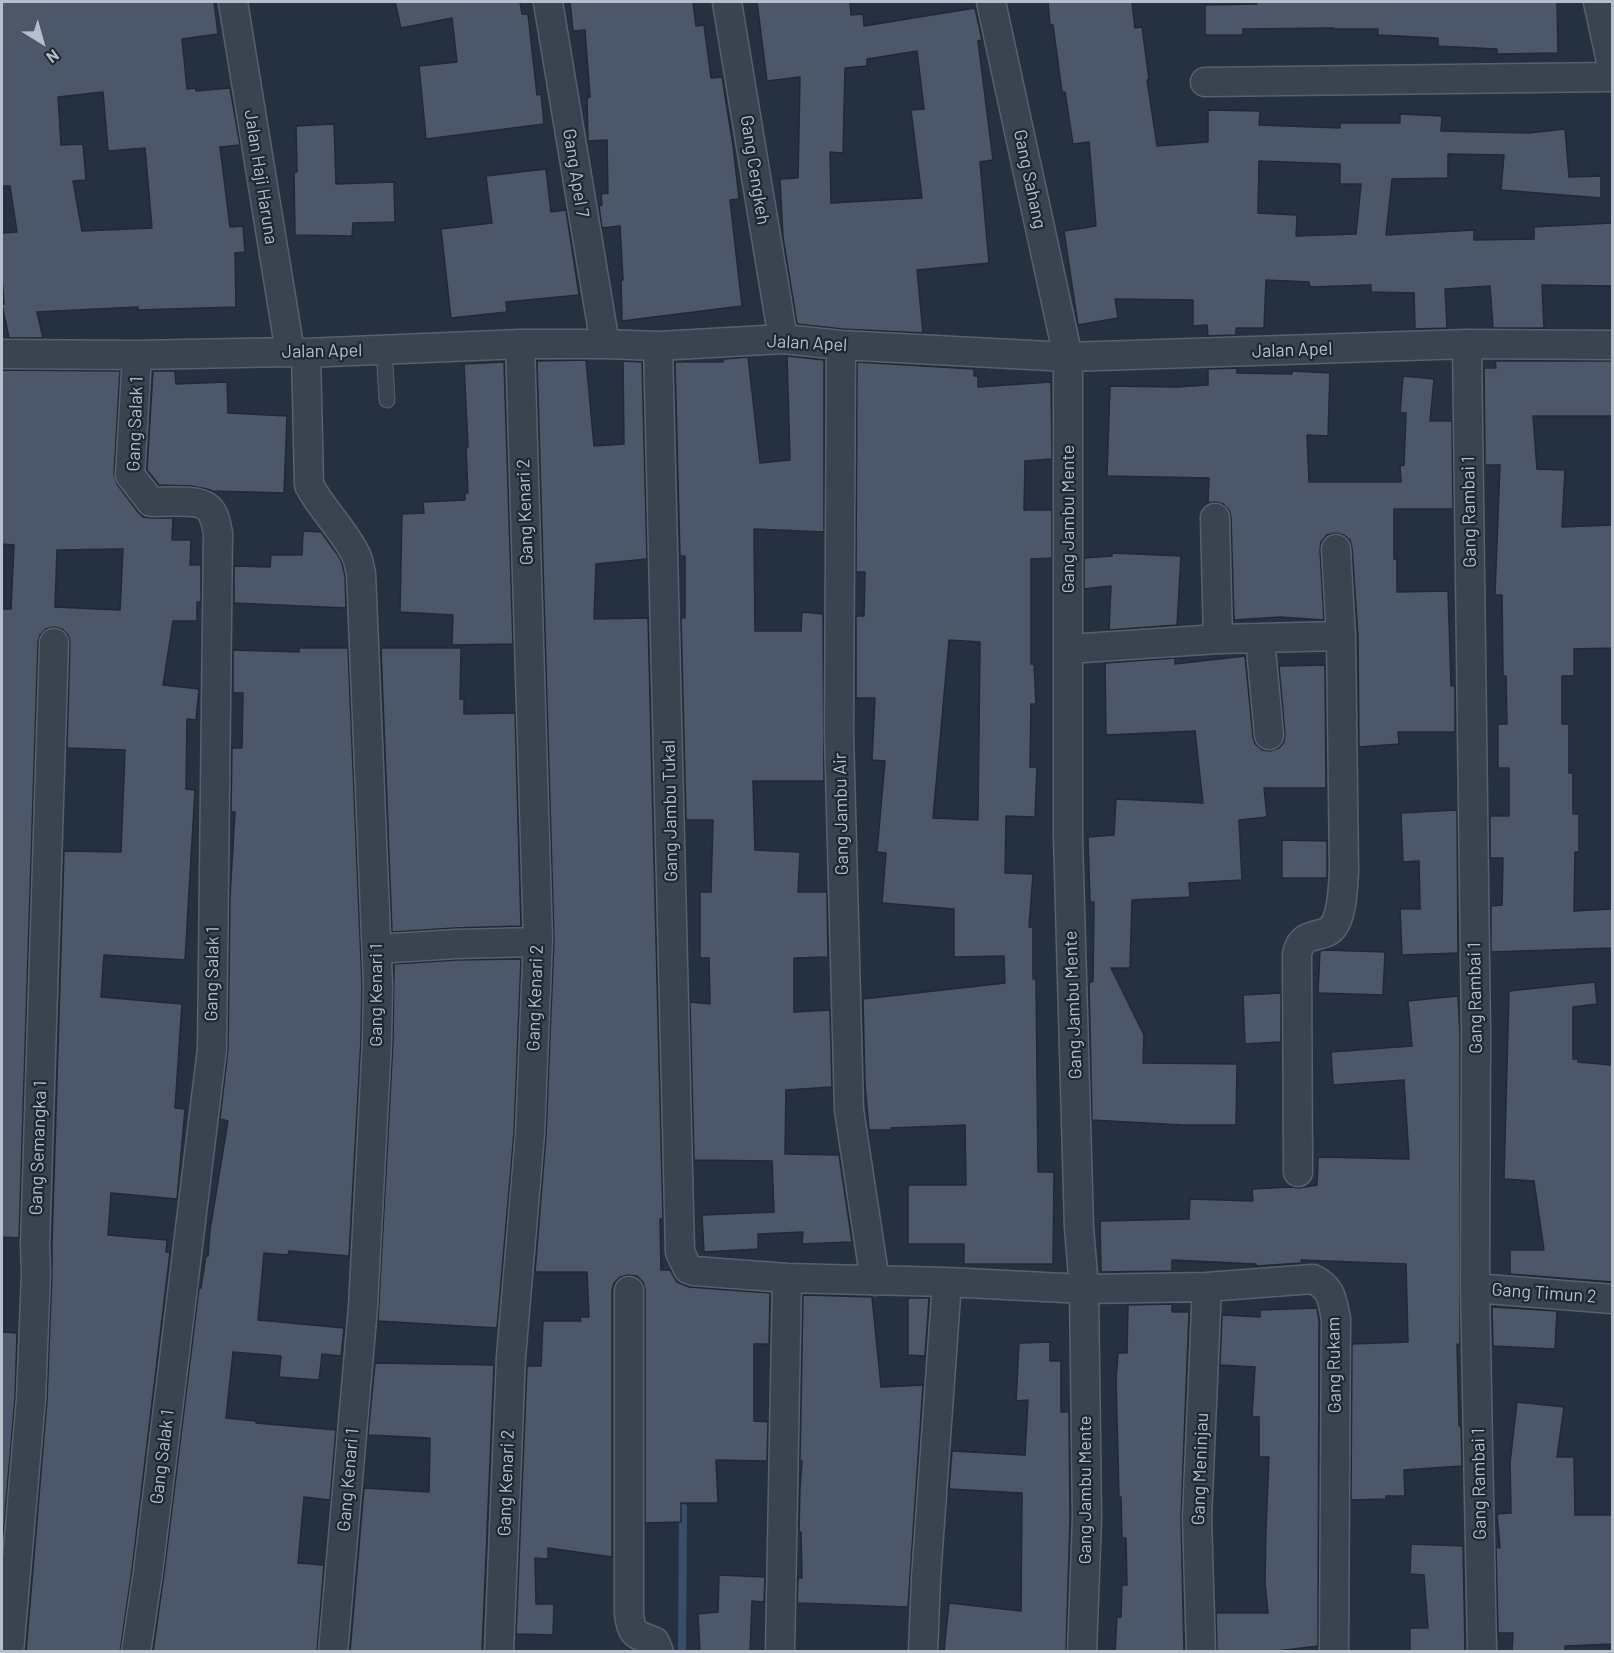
<!DOCTYPE html>
<html>
<head>
<meta charset="utf-8">
<style>
	body { margin:0 }
	#map { position:relative; width:1614px; height:1653px; overflow:hidden; background:#253140; font-family:Barlow,sans-serif }
	canvas { display:block }
	.frame { position:absolute; inset:0; border:3px solid #b6beca; pointer-events:none }
	.north { position:absolute; left:12px; top:12px; width:60px; height:60px; -webkit-text-stroke:4px #1e2835; paint-order:stroke; rotate:143deg; font-size:16px; font-weight:700; line-height:24px; text-align:center; color:#b6beca }
	.north::after { content:''; display:block; margin:auto; width:21px; height:27px; background:#b6beca; clip-path:polygon(50% 0,100% 100%,50% 72%,0 100%) }
</style>
</head>
<body>
<div id="map">
<canvas width="1614" height="1653"></canvas>
<div class="frame"></div>
<div class="north">N</div>
</div>
<script>
const ctx = document.querySelector('canvas').getContext('2d');
ctx.lineJoin = 'round';
function stroke(path, color, width, dash) {
  ctx.strokeStyle = color;
  ctx.lineWidth = width;
  ctx.lineCap = dash ? 'butt' : 'round';
  ctx.setLineDash(dash || []);
  ctx.stroke(path);
}
function fill(path, color) {
  ctx.fillStyle = color;
  ctx.fill(path, 'evenodd');
}
function label(font, color, halo, rows, align = 'center') {
  ctx.font = font + ' Barlow,sans-serif';
  ctx.lineWidth = 4.5;
  ctx.setLineDash([]);
  ctx.textBaseline = 'middle';
  ctx.strokeStyle = halo;
  ctx.fillStyle = color;
  for (const [text, x, y, turn = 0] of rows) {
    ctx.save();
    ctx.translate(x, y);
    ctx.rotate((+turn || 0) * Math.PI / 180);
    ctx.textAlign = isNaN(turn) ? turn : align;
    if (halo) ctx.strokeText(text, 0, 0);
    ctx.fillText(text, 0, 0);
    ctx.restore();
  }
}
stroke(new Path2D(`
	M682 1652 683 1508`), '#3b4e69', 8);
const building = new Path2D(`
	M2 2H214L218 34 182 39 187 89 196 88V91L230 88 240 145 220 147 230 227 243 226 245 252 235 253 236 307 138 310V307L37 312 43 338H9L2 305 4 304 2 276V233L17 232 10 186H2ZM103 92 108 151 145 148 152 228 82 231 73 181 86 180 83 144 61 145 58 97Z
	M395 2H520L522 14H528L537 95 541 94 544 124 426 139 419 66 457 62 452 18 401 28Z
	M570 2H693L696 26 704 25 711 78 722 77 733 146 739 199 730 200 742 306 622 321 621 280H623L620 226 602 228 599 206 602 205 601 194 608 193 607 140 588 141 587 98 590 97 585 30 573 31Z
	M757 2H850L851 15 863 14 864 26 975 8 982 40 978 41 993 160 980 162 989 263 917 270 923 333 842 329 797 324 783 237 780 179 798 178 800 77 767 81ZM917 51 924 109 911 110 922 198 831 203 830 152 843 153 845 68 867 66V59Z
	M1048 2H1132L1135 28 1142 27 1149 80H1147L1157 146 1208 142V110L1260 111 1259 125 1340 128V123H1400V114L1442 116 1441 131 1529 133 1565 129 1569 177 1601 176V198L1501 190 1504 155 1448 154V178L1392 179 1386 235 1474 230V240L1534 239V227L1612 223V286L1542 285 1544 328H1493L1490 286 1445 289 1447 328 1415 329 1414 293 1371 292V285L1310 287 1309 282 1266 280 1264 328H1236V335L1208 336 1207 325 1193 326V300L1115 299 1118 318 1078 325 1064 231 1096 226 1089 142 1073 144 1065 92H1062L1053 25H1050ZM1259 161 1340 164V184H1361L1356 234 1296 236 1297 215 1258 213Z
	M1257 2H1557L1558 53 1497 54V49L1438 46V38L1378 35V29H1334V28L1243 29V35H1205V5L1257 4Z
	M334 124 336 184 394 182 395 222 353 223 352 236 295 235 294 172H297L296 126Z
	M546 169 551 212 566 210 579 295 506 302 507 312 451 318 441 229 492 223 486 176Z
	M787 356 824 360V532L754 529 755 631H801L802 612 823 614 824 781H753L755 850 800 852 798 892H827L828 957 794 958V1012L830 1010 832 1087 786 1090 785 1154 839 1155 852 1242 802 1244 803 1232 758 1234V1249L704 1252 702 1215 774 1212 772 1161 694 1160 690 1002 710 1004 709 958H700V892H711L713 820H686L681 618H685V556H680L675 362H723L724 359 748 357 760 463 790 460Z
	M586 360 594 446 624 444 623 361 642 362 647 559 596 564 594 619 648 618 663 1219H660L661 1270H670L677 1282 689 1287 770 1293 769 1344H754V1421L768 1422 767 1461 716 1460 718 1503H681V1522L645 1523V1291L643 1282 637 1276 628 1275 620 1277 614 1283 612 1291V1557L548 1548V1559L535 1558 536 1604H554L553 1635 516 1634 527 1366H541L543 1321H581L580 1317H589L587 1272H535L546 1135 554 940 537 361Z
	M1495 361H1612V416H1533L1537 469 1565 470 1562 527 1612 525V648L1574 649V676H1562V724H1569V773H1573V814H1579V852H1575L1574 911 1612 909V948L1491 952V906L1502 905 1503 858H1490V816H1509V768H1498V724H1507L1506 676H1503L1502 595H1495L1500 465H1485L1484 368H1496Z
	M504 362 513 644 452 645 453 615 400 612 402 514 424 513 423 502 465 500V493H468L466 447H468L464 364Z
	M857 362 974 369V376H978V387L1051 382 1052 459 1025 461 1024 510H1052V558L1031 559V664H1034L1036 704H1031L1030 767H1037L1035 817 1006 816 1005 873 1033 874 1029 927H1033V979H1036L1038 1172H1054L1053 1264H964V1244H908V1185H966L965 1125 891 1128V1130H869L865 1084 863 999 1005 983 1004 956 954 957V909L882 903 886 853 877 852 885 761 872 760 875 698H856V616H864L865 572H856ZM949 640 980 642 978 820 933 818Z
	M1237 368V373L1292 374V371L1330 373 1328 436 1307 435 1309 482H1401L1400 466 1404 465 1406 413H1400L1403 376 1434 379 1430 421H1452L1453 509H1394V559H1397V592L1448 591 1451 686H1455V732H1398L1399 744 1359 747 1358 636 1352 548 1350 540 1344 535 1336 533 1327 535 1321 542 1320 550 1324 620 1280 617 1234 620 1231 517 1229 510 1223 504 1215 502 1208 503 1209 478 1107 476 1110 386 1176 387 1208 385V369Z
	M2 370 120 371 114 474 117 484 138 512 143 517 151 518H173L172 540H191L190 565H201V602H197V621H173L163 685 199 689 196 720 187 719 186 789 195 790 185 960 104 955 101 997 182 1004 175 1108 185 1109 177 1199 111 1193 108 1235 167 1240 166 1252H170L132 1570 120 1652H26L47 1400 52 1274V1244L64 851 121 852 125 750 67 748 70 643 68 635 62 629 54 627 46 629 40 635 38 642 19 1238 2 1237V609H11L14 545 2 544ZM123 549 120 610 55 607 57 550Z
	M153 371H175L176 384 227 382 228 413 287 416 284 493 213 491 207 489 191 486 159 485 147 470Z
	M303 531 321 532 337 554 342 563 345 576 346 608 234 603V566L270 567 271 555H302Z
	M1112 553 1181 556 1177 625 1109 630 1111 586 1084 589V558L1112 556Z
	M299 648H348L362 985 361 1040 349 1256 289 1251 288 1255 264 1253 258 1320 344 1328 341 1356 322 1354 319 1380 279 1377 281 1356 233 1352 226 1418 256 1421V1423L336 1430 330 1500 304 1497 298 1563 324 1565 317 1652H153L164 1574 199 1288H201L206 1256H208L210 1230 228 1121 220 1119 228 1049 230 897 235 812H231L232 748H242L243 693H233V650L299 652Z
	M381 648H461L460 699H464V714L515 713 521 926 455 928 392 932Z
	M1245 656 1253 737 1255 744 1262 750 1270 751 1279 748 1284 742 1285 734 1279 666 1325 665 1326 788H1264L1267 817 1239 820 1242 880 1189 883 1190 897 1132 900 1130 968H1111L1144 1035 1143 1063 1237 1064 1236 1125H1183L1092 1120 1089 983 1093 981 1094 902H1090L1088 837 1114 835 1116 799 1203 803 1195 731 1106 735 1105 663 1175 658V664Z
	M1457 810 1458 953 1402 955 1400 909H1420L1419 861 1403 862 1401 813Z
	M1282 840 1327 841V878H1282Z
	M1324 950 1385 952 1383 995 1318 993 1320 951Z
	M521 959 514 1133 497 1328 378 1321 393 1042 394 964 457 960Z
	M1595 982 1597 1004 1573 1007V1059H1578V1062L1612 1065V1282L1510 1274V1250H1544L1534 1181 1504 1179 1509 991Z
	M1281 993V1042L1245 1044 1243 995Z
	M1458 996 1460 1034V1345L1457 1344 1459 1426 1461 1425 1462 1466 1404 1470 1405 1496H1386V1499L1351 1500 1352 1344 1408 1342 1406 1264 1301 1260 1302 1263 1256 1266V1264L1172 1260V1271L1101 1272 1100 1221 1189 1219 1190 1199 1253 1201 1252 1189 1291 1187 1299 1188 1317 1185 1318 1157 1409 1159 1404 1080 1333 1085 1331 1052 1412 1046 1408 1001Z
	M803 1295 872 1297 881 1387 923 1385 908 1607 797 1603 798 1578H802L801 1532H799L800 1489 802 1461H800Z
	M908 1298H929L925 1356 908 1355Z
	M1172 1304V1312H1189L1181 1517 1184 1652H1115L1117 1617H1121L1122 1585H1127L1126 1538H1122L1121 1497H1119L1116 1380 1118 1353H1127L1128 1305Z
	M1492 1307 1557 1311 1555 1349 1493 1346Z
	M1317 1308 1319 1321 1318 1646 1269 1652H1217L1216 1613H1268L1265 1583 1266 1529 1269 1457H1259V1417H1252L1255 1367 1220 1365 1222 1315 1260 1317V1310Z
	M2 1332 17 1333 15 1398 2 1548Z
	M1050 1342V1361H1061V1412H1069L1070 1518 1066 1652H944L949 1603 1021 1611 1022 1493 949 1489 952 1451 1025 1455 1028 1400 1016 1401 1019 1343Z
	M375 1363 494 1365 482 1652H350L364 1488 429 1492 430 1438 368 1435Z
	M1517 1402 1564 1407 1557 1457H1574L1575 1515H1612V1644L1565 1646V1652H1512L1513 1633H1498L1496 1547 1500 1548 1497 1514 1511 1513 1510 1463Z
	M1411 1544 1463 1546 1465 1652H1410V1628H1428L1424 1575 1410 1574Z
	M719 1575 765 1577 764 1602 752 1601 750 1652H700L698 1614 718 1612Z`);
fill(building, '#4c5869');
stroke(building, '#202a37', 1.5);
const lane = new Path2D(`
	M384 349 387 400`);
const street = new Path2D(`
	M233 2 290 352
	M548 2 605 344
	M727 2 783 339
	M991 2 1068 357V837L1079 1227 1084 1289 1087 1518 1082 1652
	M1598 2 1612 66
	M1205 82 1612 77
	M1467 344 1476 1034 1475 1288 1482 1652
	M841 345 839 734 849 1110 875 1281
	M658 346 680 1252 688 1269 694 1271 787 1278 947 1282 1084 1289 1207 1287 1313 1279C1332 1288 1332 1300 1336 1319L1334 1652
	M306 353 309 485C322 510 344 530 356 555 359 561 359 567 361 573L378 985 377 1041 363 1307 333 1652
	M2 354 137 355 290 352 306 353 520 344H605L658 346 783 339 841 345 1068 357 1467 344 1612 345
	M1215 518 1218 639
	M1336 549 1341 636
	M1260 638 1269 735
	M1068 649 1218 639 1341 636 1344 870C1343 885 1343 914 1333 927 1323 940 1302 929 1297 954L1298 1172
	M377 949 456 944 537 942
	M1475 1288 1612 1299
	M629 1291V1614C632 1637 635 1633 655 1642L659 1652
	M9 1652 31 1399 36 1273 35 1244 54 643
	M136 1652 148 1572 212 1049 218 533C216 524 215 513 207 507 198 499 164 502 151 502L130 475 137 355
	M499 1652 511 1357 530 1134 538 939 520 344
	M780 1652 787 1278
	M923 1652 926 1578 947 1282
	M1201 1652 1197 1518 1207 1287`);
stroke(lane, '#57616d', 17);
stroke(street, '#57616d', 31);
stroke(lane, '#3a4350', 15);
stroke(street, '#3a4350', 28);
label('18px', '#b6beca', '#1e2835', [
	["Gang Cengkeh",755,170,81],
	["Gang Apel 7",576,173,81],
	["Jalan Haji Haruna",261,177,81],
	["Gang Sahang",1030,179,78],
	["Jalan Apel",807,343,3],
	["Jalan Apel",1292,350,-2],
	["Jalan Apel",322,351,-1],
	["Gang Salak 1",135,424,-88],
	["Gang Kenari 2",525,512,-92],
	["Gang Rambai 1",1469,512,-91],
	["Gang Jambu Mente",1068,519,-90],
	["Gang Jambu Tukal",670,811,-91],
	["Gang Jambu Air",841,814,-91],
	["Gang Salak 1",212,974,-89],
	["Gang Kenari 1",376,995,-90],
	["Gang Kenari 2",535,998,-88],
	["Gang Rambai 1",1475,998,-91],
	["Gang Jambu Mente",1073,1005,-92],
	["Gang Semangka 1",38,1148,-88],
	["Gang Timun 2",1544,1293,4],
	["Gang Rukam",1334,1365,-91],
	["Gang Salak 1",162,1457,-83],
	["Gang Meninjau",1200,1469,-88],
	["Gang Kenari 1",348,1480,-85],
	["Gang Kenari 2",506,1483,-88],
	["Gang Rambai 1",1479,1484,-91],
	["Gang Jambu Mente",1085,1490,-90]
]);
</script>
</body>
</html>
